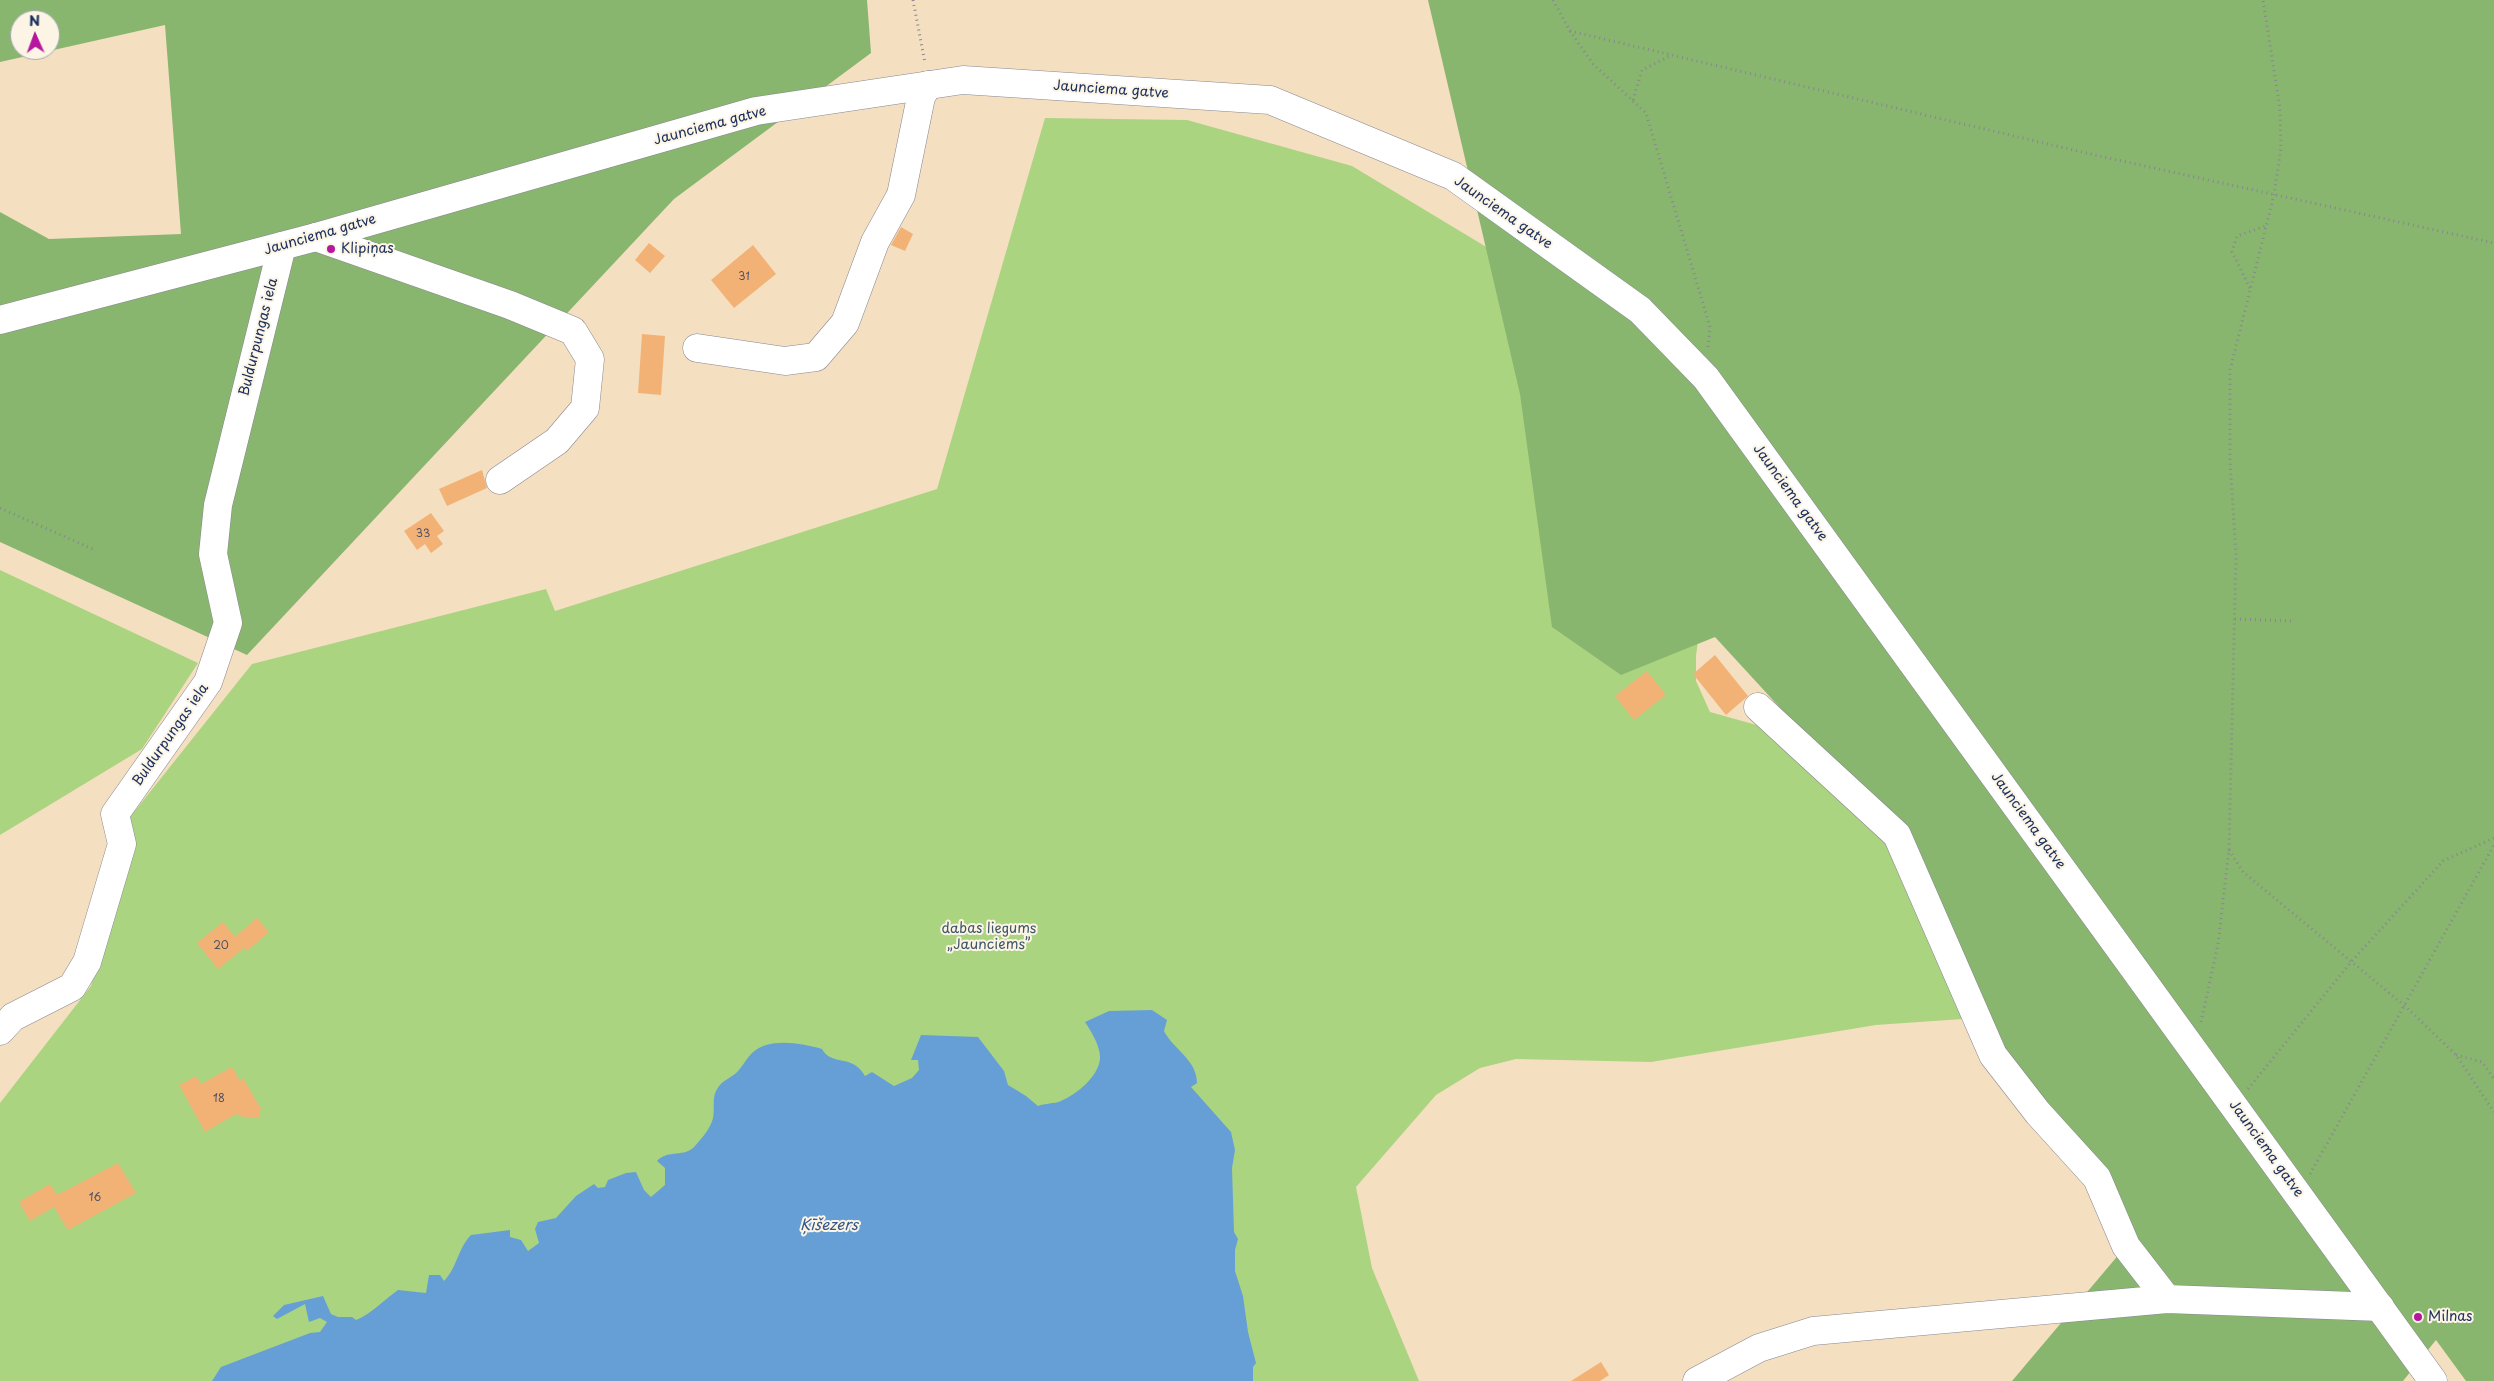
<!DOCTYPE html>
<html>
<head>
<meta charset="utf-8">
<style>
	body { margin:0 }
	#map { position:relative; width:2494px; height:1381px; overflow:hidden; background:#f5dfc1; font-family:"Playpen Sans",sans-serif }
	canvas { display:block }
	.north { position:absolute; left:10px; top:10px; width:50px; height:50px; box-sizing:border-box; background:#fcf5e5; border:1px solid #a2a6af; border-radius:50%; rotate:358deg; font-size:14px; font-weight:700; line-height:20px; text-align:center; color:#1b2f5e }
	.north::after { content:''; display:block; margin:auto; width:18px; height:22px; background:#b5179e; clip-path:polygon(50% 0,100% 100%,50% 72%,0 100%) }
</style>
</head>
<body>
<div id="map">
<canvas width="2494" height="1381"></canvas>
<div class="north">N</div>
</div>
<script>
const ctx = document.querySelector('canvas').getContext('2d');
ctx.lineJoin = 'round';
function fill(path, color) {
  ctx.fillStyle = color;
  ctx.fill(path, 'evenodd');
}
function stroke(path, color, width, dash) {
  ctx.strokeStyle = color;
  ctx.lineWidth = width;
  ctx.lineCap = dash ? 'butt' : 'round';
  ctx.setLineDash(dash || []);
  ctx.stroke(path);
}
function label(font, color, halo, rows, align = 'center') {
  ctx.font = font + ' "Playpen Sans",sans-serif';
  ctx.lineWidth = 4;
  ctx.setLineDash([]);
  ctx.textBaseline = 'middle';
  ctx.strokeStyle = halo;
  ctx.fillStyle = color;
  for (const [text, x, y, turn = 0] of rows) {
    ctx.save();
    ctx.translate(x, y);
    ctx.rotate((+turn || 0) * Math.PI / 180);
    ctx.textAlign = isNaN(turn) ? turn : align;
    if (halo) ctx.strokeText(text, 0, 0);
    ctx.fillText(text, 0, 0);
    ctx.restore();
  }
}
fill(new Path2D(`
	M1045 118 1187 120 1352 166 1571 298 1711 540 1696 656V681L1710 712 1796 736 1869 797 1977 1018 1876 1025 1651 1062 1516 1059 1480 1068 1436 1095 1356 1187 1372 1268 1419 1381H0V1103L91 986 130 817 252 664 546 589 555 611 937 489Z
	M0 570 198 663 142 749 0 835Z`), '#abd480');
fill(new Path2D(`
	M0 0H867L871 53 674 199 247 655 0 542V212L49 239 181 234 165 25 0 62ZM20 20H50V50H20Z
	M1428 0H2494V1381H2466L2436 1340 2403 1381H2012L2126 1246 2097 1178 1993 1055 1897 835 1715 637 1621 675 1552 627 1520 394Z`), '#88b66e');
fill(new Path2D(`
	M1152 1010 1167 1020 1164 1031C1174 1050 1197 1060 1197 1083L1191 1087 1231 1132 1235 1150 1232 1168 1234 1232 1238 1239 1235 1250V1271L1243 1296 1248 1332 1256 1363 1253 1367V1381H212L221 1367 310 1333 320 1332 327 1322 320 1318 309 1322 305 1304 277 1319 273 1316 284 1305 323 1296 331 1314 338 1317H352L356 1320C371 1314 384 1300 398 1290L426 1293 429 1275H440L444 1281C457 1268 458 1248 471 1235L510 1230V1237L521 1240 528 1251 539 1243 535 1229 538 1222 556 1218 576 1196 594 1184 598 1188 605 1187 608 1180 626 1173 636 1172 644 1190 651 1197 665 1185V1168L657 1161C668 1149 685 1158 695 1146 701 1139 711 1128 713 1118 715 1108 712 1100 716 1091 721 1081 727 1080 735 1074 741 1069 746 1059 752 1053 768 1037 802 1043 822 1049 832 1067 852 1053 865 1076L872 1072 894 1086 912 1078 919 1070 918 1060H911L921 1035 978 1037 1004 1071 1008 1085 1026 1096 1038 1106C1045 1103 1054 1104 1061 1101 1077 1094 1098 1077 1100 1059 1101 1047 1091 1031 1085 1022L1109 1011Z`), '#669fd5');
fill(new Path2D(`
	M901 227 913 234 905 251 891 245Z
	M649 243 665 256 650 273 635 260Z
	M753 245 776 274 734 308 711 280Z
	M642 334 665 336 661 395 638 393Z
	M482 470 487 488 447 506 439 489Z
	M431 513 444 531 437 536 443 544 431 553 425 544 417 550 404 531Z
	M1715 655 1748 696 1726 715 1693 674Z
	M1647 671 1666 695 1634 720 1615 696Z
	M257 918 269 932 247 951 235 937Z
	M223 922 244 948 218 969 197 943Z
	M232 1067 240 1081 243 1078 261 1109 259 1117 246 1118 236 1114 205 1132 179 1085 196 1076 201 1084Z
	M118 1163 136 1193 68 1230 54 1207 30 1221 19 1202 50 1184 57 1195Z
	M1601 1362 1609 1375 1600 1381H1571Z`), '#f2b276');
const minor = new Path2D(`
	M316 237 510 305 573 331 590 359 585 408 557 441 500 480
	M697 348 785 361 816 357 845 323 875 242 901 195 921 97 928 85
	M1758 707 1897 835 1993 1055 2038 1113 2097 1178 2126 1246 2167 1299
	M0 1031 13 1017 72 987 87 962 122 844 115 814 208 682 228 623 213 554 218 505 282 246
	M1697 1381 1759 1348 1813 1331 2167 1299 2380 1307`);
const major = new Path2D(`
	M0 320 316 237 756 111 963 80 1270 100 1453 176 1640 310 1706 378 2433 1381`);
stroke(minor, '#888790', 29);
stroke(major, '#888790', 29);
stroke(new Path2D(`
	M913 0 925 63
	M1553 0 1570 31 1593 64 1646 113 1710 327 1708 348
	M1570 31 2086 153 2494 243
	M1633 100 1642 70 1672 55
	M2250 288 2232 252 2237 236 2266 226
	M0 508 95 550
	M2235 619 2291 621
	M2229 850 2243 872 2405 1006 2456 1055 2494 1112
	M2201 1022 2218 944 2229 850 2236 555 2230 461V370L2274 195 2281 148 2280 109 2263 0
	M2456 1055 2482 1062 2494 1079
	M2248 1089 2351 962 2443 861 2494 838
	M2310 1174 2494 845`), '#888790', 3, [1, 4]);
stroke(minor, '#fff', 28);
stroke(major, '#fff', 28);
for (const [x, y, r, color] of [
	[331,249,5,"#b5179e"],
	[2418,1317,5,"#b5179e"]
]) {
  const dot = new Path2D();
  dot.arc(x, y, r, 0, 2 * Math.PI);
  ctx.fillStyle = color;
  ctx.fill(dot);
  stroke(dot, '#fcf5e5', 2);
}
label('11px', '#515064', null, [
	["31",744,277],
	["33",423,534],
	["20",221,946],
	["18",219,1099],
	["16",95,1198]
]);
label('14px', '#1b2f5e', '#fcf5e5', [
	["Jaunciema gatve",1111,90,4],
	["Jaunciema gatve",710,126,-15],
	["Jaunciema gatve",1503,213,35],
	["Jaunciema gatve",320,235,-16],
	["Buldurpungas iela",259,337,-76],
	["Jaunciema gatve",1790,493,54],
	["Buldurpungas iela",171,735,-55],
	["Jaunciema gatve",2028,821,54],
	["Jaunciema gatve",2266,1149,54]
]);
label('14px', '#1b2f5e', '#fcf5e5', [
	["Klipiņas",341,249],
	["Milnas",2428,1317]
], 'left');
label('14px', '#3f5866', '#fcf5e5', [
	["dabas liegums",989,929],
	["„Jaunciems”",989,945]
]);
label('italic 15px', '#355688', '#fcf5e5', [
	["Ķīšezers",829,1226]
]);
</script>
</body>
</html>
